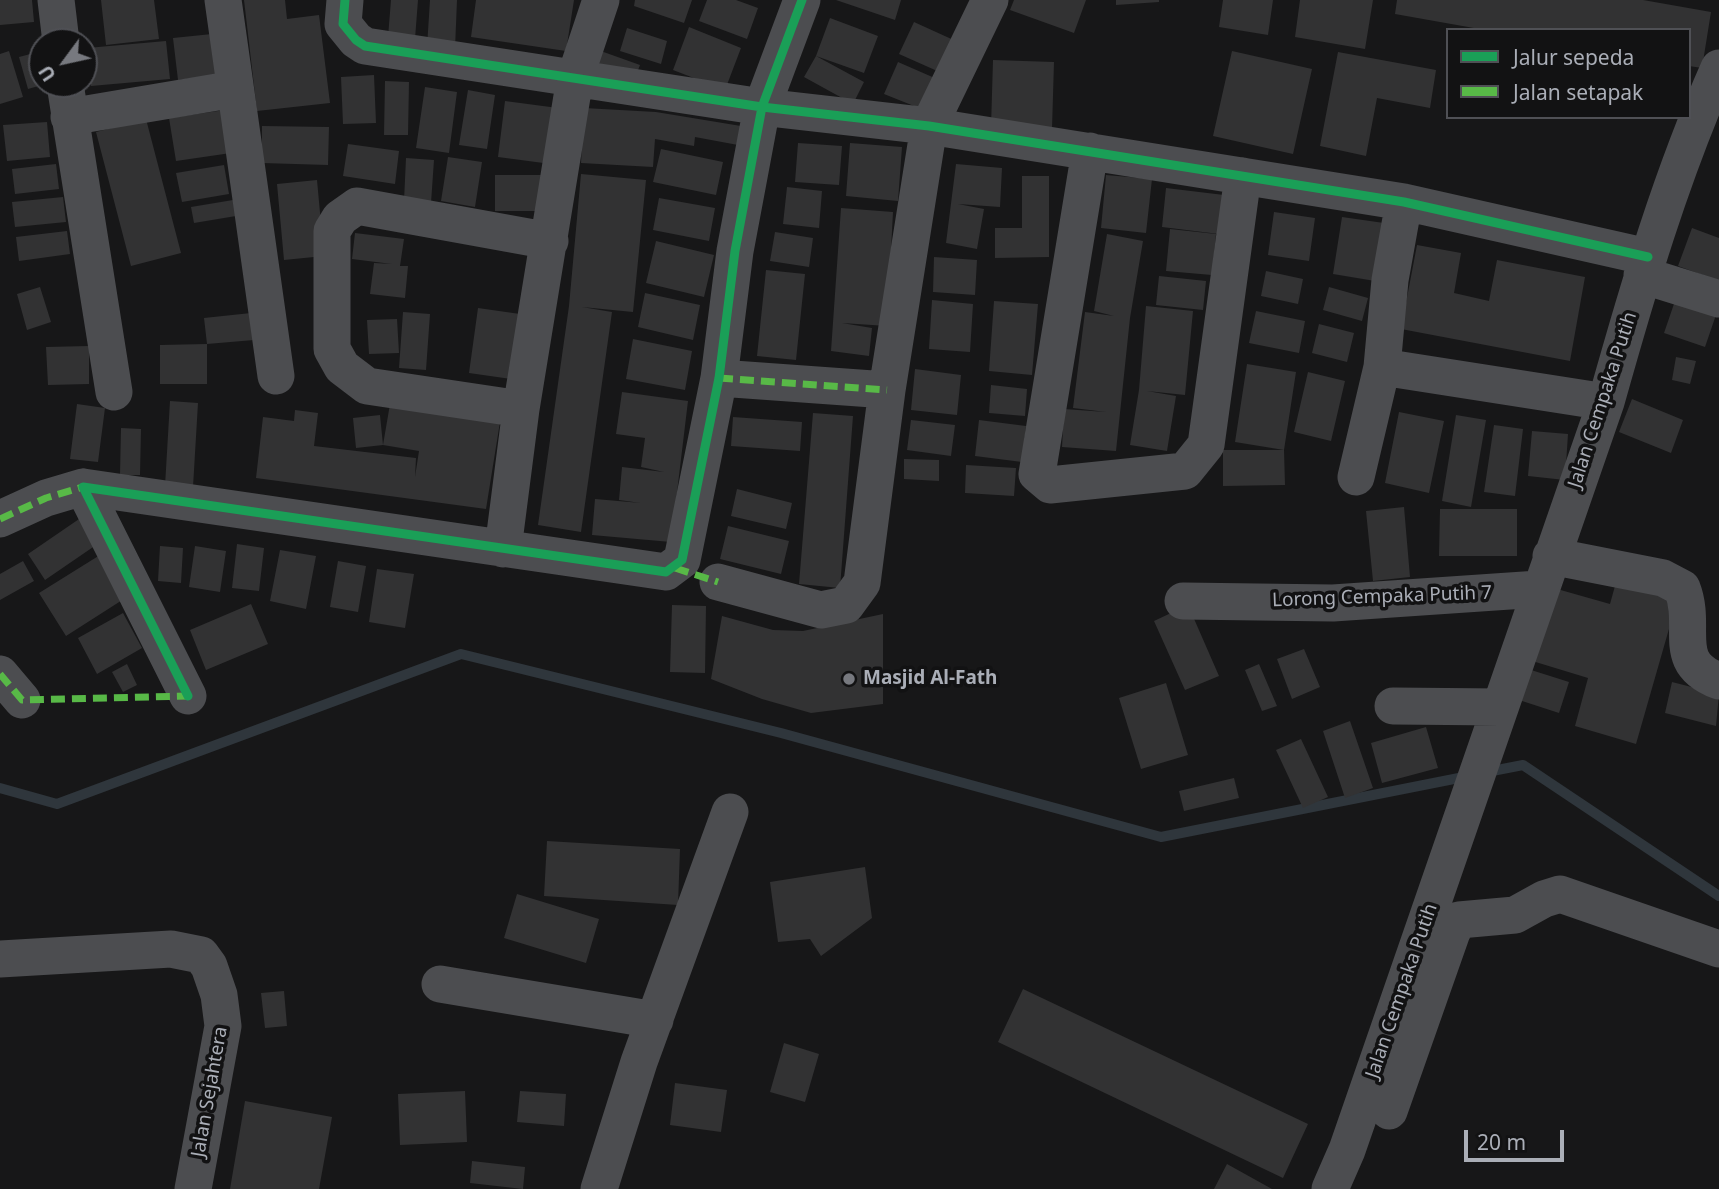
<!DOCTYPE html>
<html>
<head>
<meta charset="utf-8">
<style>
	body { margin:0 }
	#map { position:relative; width:1719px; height:1189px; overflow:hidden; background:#171718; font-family:"Noto Sans",sans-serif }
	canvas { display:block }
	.legend { position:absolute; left:1446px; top:28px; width:245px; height:91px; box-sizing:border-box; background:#121213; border:2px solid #4f5055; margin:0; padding:9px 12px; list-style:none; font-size:21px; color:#aaaeb7 }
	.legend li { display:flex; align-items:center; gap:14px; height:35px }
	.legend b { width:35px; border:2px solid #4f5055 }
	.north { position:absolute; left:28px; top:28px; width:70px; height:70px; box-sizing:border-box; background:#121213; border:2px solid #4f5055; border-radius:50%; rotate:237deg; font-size:19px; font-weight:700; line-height:28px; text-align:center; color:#aaaeb7 }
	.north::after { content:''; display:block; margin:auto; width:24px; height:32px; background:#77797f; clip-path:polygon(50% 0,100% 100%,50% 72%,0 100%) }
	.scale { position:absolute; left:1464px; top:1130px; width:100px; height:32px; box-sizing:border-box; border:4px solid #aaaeb7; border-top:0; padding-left:9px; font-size:21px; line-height:24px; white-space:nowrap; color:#aaaeb7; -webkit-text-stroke:5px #121213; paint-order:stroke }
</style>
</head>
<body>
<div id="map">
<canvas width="1719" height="1189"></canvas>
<ul class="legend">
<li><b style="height:9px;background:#1a9f57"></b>Jalur sepeda</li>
<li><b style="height:9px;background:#58b947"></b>Jalan setapak</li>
</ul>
<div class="north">U</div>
<div class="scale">20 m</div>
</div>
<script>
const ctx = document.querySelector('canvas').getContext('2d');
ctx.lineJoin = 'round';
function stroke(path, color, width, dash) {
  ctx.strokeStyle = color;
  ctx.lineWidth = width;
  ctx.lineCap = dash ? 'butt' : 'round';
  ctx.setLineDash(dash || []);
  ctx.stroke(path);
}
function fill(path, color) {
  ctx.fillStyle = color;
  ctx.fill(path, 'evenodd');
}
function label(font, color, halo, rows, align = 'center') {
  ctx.font = font + ' "Noto Sans",sans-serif';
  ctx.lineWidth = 7;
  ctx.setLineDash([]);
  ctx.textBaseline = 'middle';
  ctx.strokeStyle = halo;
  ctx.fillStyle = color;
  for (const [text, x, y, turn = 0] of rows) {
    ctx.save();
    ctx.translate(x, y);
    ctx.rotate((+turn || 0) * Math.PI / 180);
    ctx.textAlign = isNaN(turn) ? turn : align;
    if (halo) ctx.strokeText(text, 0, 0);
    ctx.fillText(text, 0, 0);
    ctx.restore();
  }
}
stroke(new Path2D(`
	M1487 772 1523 765 1719 896
	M0 788 57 804 461 654 781 733 1161 837 1469 776`), '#2f363c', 10);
fill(new Path2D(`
	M0 0H32L34 22 0 25Z
	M101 0H154L159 39 106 45Z
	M244 0H285L287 19 319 15 330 103 257 111Z
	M391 0H418L415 39 388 37Z
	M430 0H457L455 49 427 47Z
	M476 0H574L566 51 471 37Z
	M635 0H692L684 23 634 6Z
	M707 0H736L758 8 747 39 699 21Z
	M836 0H901L895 20Z
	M1014 0H1086L1074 33 1010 10Z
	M1116 0H1159V2L1116 5Z
	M1223 0H1273L1268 35 1219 27Z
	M1300 0H1373L1365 49 1295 37Z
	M1397 0H1643L1711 12 1702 68 1689 66V30H1485L1395 14Z
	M830 18 878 36 864 73 816 56Z
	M914 22 958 42 944 74 899 54Z
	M689 27 741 48 725 90 673 70Z
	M627 28 667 41 661 64 620 51Z
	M212 34 217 75 178 80 173 38Z
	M166 41 170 79 91 86 87 48Z
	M598 50 640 65 635 78 593 63Z
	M9 51 23 97 0 104V54Z
	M1232 51 1312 69 1293 154 1213 136Z
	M38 52 42 85 28 89 19 57Z
	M1338 52 1436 70 1430 108 1377 98 1366 156 1320 146Z
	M816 56 864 82 853 104 804 77Z
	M993 60 1054 62 1052 129 991 127Z
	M898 62 937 79 924 110 884 94Z
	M374 75 376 123 343 124 341 77Z
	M385 81 409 82 408 135H384Z
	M425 87 457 92 449 153 416 148Z
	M468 90 495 95 487 149 459 145Z
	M505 101 558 108 551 164 498 157Z
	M584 108 656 112 741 126 738 145 695 137 694 146 655 139 653 167 581 163Z
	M225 110 231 153 176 161 169 118Z
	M146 119 181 253 131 266 96 132Z
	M47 122 50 157 7 161 3 125Z
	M262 126 329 127 328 165 262 163Z
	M798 143 842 146 839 185 795 182Z
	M850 143 902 147 898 201 846 196Z
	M348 144 399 151 395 184 343 176Z
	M661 149 723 162 716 195 653 182Z
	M448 157 482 162 475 207 441 201Z
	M406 158 434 160 431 203 404 201Z
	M56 164 59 189 15 194 12 169Z
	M956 164 1002 168 1000 207 958 204 984 209 977 249 946 243Z
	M224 165 229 194 182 202 176 173Z
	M581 174 646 180 633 312 582 307 612 312 581 532 538 525 569 306Z
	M495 175H542V211H495Z
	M1106 175 1152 179 1146 233 1101 228Z
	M1022 176H1049V257L995 258V228H1022Z
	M317 180 324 256 284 260 277 184Z
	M787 187 822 191 819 228 783 224Z
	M1166 188 1224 195 1219 234 1162 227Z
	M63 197 66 222 15 227 12 202Z
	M659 198 715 208 709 241 653 230Z
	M239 199 242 215 194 223 191 207Z
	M841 208 893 212 887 326 842 323 872 328 869 356 831 351Z
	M1274 212 1315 218 1309 261 1268 255Z
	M1342 217 1384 223 1375 281 1333 274Z
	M1692 228 1719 238V281L1678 266Z
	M1170 229 1216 234 1212 275 1166 271Z
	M67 231 70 254 19 261 16 237Z
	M775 232 813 238 809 267 770 261Z
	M355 233 404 239 400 266H408L405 298 370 294 374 263 392 264 352 259Z
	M1107 234 1143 241 1130 318 1116 451 1062 447 1064 409 1106 412 1073 408 1085 312 1114 316 1094 311Z
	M656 241 714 255 704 297 646 283Z
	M1417 245 1461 253 1454 293 1489 301 1497 260 1585 277 1570 361 1401 329Z
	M934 257 977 260 975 295 933 292Z
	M766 270 805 274 796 360 757 356Z
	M1266 271 1303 279 1298 304 1261 296Z
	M1159 276 1206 281 1203 310 1156 305Z
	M40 287 51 322 27 330 17 294Z
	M1329 287 1368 298 1362 321 1323 310Z
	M645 293 700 305 693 340 638 327Z
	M1676 298 1717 312 1705 347 1664 333Z
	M932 300 973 304 970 352 929 349Z
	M994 301 1038 304 1032 375 989 371Z
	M1146 306 1193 311 1185 395 1147 391 1176 396 1167 451 1130 445 1139 390Z
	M478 308 520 314 511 379 469 373Z
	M1256 311 1305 321 1299 353 1249 343Z
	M403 312 430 314 426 370 399 368Z
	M251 313 254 340 207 344 204 318Z
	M397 319 399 353 369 354 367 320Z
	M1319 324 1354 333 1347 362 1312 353Z
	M633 339 692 351 685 390 626 379Z
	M207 344V384H160V345Z
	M89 346V384L48 385 46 347Z
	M1676 357 1696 361 1690 384 1672 380Z
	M1247 364 1296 372 1284 450 1235 442Z
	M915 369 961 375 957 415 911 410Z
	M1308 372 1345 381 1331 441 1294 432Z
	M991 385 1027 389 1025 416 989 413Z
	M622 392 688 401 671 542 592 535 595 499 641 503 619 500 622 467 664 472 641 467 645 438 616 434Z
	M1632 399 1683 420 1671 453 1619 432Z
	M170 401 198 403 193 487 165 486Z
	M77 404 105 408 98 462 70 459Z
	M390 404 500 422 486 509 256 478 263 417 294 421 295 410 318 413 314 446 416 458 415 477 419 451 383 445 356 448 353 418 380 415 383 445Z
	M1399 412 1444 421 1429 493 1385 483Z
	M813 413 853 416 840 588 799 584Z
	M1456 415 1486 420 1471 507 1442 501Z
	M733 417 802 422 800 451 731 446Z
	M911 420 955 425 951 456 907 450Z
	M979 420 1026 426 1022 462 975 456Z
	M1494 425 1523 429 1515 496 1484 492Z
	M121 428 141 429 140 475H120Z
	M1532 431 1568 434 1565 480 1528 476Z
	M1223 450H1284L1285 485 1223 486Z
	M904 459 939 460V481L904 479Z
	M966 465 1016 468 1014 496 965 493Z
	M737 489 792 503 786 529 731 516Z
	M1404 507 1410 577 1373 581 1366 511Z
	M1440 509H1517V556H1439Z
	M82 517 99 543 45 580 28 554Z
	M728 526 789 541 781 574 720 559Z
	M237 544 264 548 259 591 232 588Z
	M160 546 183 548 181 583 158 581Z
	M195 546 226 551 220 592 189 587Z
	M280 550 316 556 306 609 270 601Z
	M100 555 127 597 66 636 39 593Z
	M23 561 34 581 0 600V574Z
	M338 561 366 566 358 612 330 607Z
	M377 569 414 574 405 628 369 622Z
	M1618 575 1679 594 1636 744 1575 726 1588 678 1529 660 1550 587 1610 604Z
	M251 604 268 644 206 670 190 630Z
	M672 605 706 606 705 673 670 672Z
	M1188 605 1219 676 1185 690 1154 621Z
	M123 613 142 648 97 674 78 638Z
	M883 614V704L811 713 762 699 711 679 722 616 773 630 803 631Z
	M1304 649 1320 687 1292 699 1277 659Z
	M127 664 137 685 123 692 112 672Z
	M1259 664 1277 706 1262 711 1245 670Z
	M1528 669 1569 682 1559 713 1519 700Z
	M1672 682 1719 694 1716 726 1665 713Z
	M1166 683 1188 755 1141 769 1119 698Z
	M1350 721 1373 788 1345 798 1323 731Z
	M1426 727 1438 768 1382 783 1371 743Z
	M1301 739 1328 797 1303 808 1276 750Z
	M1234 778 1239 798 1184 811 1179 791Z
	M547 841 680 849 678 905 544 896Z
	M865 867 872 918 821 956 810 939 778 942 770 882Z
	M517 894 599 919 586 963 504 938Z
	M1023 989 1308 1124 1283 1178 998 1042Z
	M284 991 287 1026 265 1028 261 993Z
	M784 1043 819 1054 805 1102 770 1092Z
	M675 1083 727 1090 721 1132 670 1125Z
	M465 1091 467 1142 400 1145 398 1094Z
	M520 1091 566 1094 564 1126 517 1122Z
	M245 1101 332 1117 319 1189H230Z
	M472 1161 525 1167 523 1189 470 1183Z
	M1227 1164 1272 1189H1214Z`), '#323233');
stroke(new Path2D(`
	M56 0 61 42
	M223 0 276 376
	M345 0 343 24 356 40 365 46 762 107 929 126 1404 202 1648 257
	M65 84 114 392
	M69 117 235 89
	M1090 151 1037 474 1050 485 1185 471 1206 445 1243 176
	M1404 202 1390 280 1382 367 1606 402
	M1642 275 1719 299
	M719 378 887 390
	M521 409 367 386 342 367 332 349V231L340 218 357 206 550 241
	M1356 477 1382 367
	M0 519 46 498 83 487
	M503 549 521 409 575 78 601 0
	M1551 556 1663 578 1682 588C1698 629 1669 662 1719 681
	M718 582 821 610 846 605 862 583 887 390 929 126 990 0
	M1183 601 1333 603 1539 589
	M0 674 22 700
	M188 696 83 487 666 572 682 560 719 378 735 251 762 107 802 0
	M1393 706 1500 707
	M0 959 171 949 201 955 209 966 219 995 223 1026 193 1189
	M440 984 655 1020
	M1389 1111 1452 932 1459 920 1515 915 1544 899 1560 894 1719 949
	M599 1189 639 1062 730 812
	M1330 1189 1347 1150 1606 402C1638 288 1671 176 1719 68`), '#4c4d50', 37);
stroke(new Path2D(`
	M719 378 887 390
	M0 519 46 498 83 487
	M675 568 718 582
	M0 674 22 700 188 696`), '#58b947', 7, [14, 7]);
stroke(new Path2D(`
	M345 0 343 24 356 40 365 46 762 107 929 126 1404 202 1648 257
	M188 696 83 487 666 572 682 560 719 378 735 251 762 107 802 0`), '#1a9f57', 9);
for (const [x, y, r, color] of [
	[849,679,7,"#77797f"]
]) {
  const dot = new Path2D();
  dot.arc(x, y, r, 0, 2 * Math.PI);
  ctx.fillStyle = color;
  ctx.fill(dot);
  stroke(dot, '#121213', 2.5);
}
label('19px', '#aaaeb7', '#121213', [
	["Jalan Cempaka Putih",1603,400,-72],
	["Lorong Cempaka Putih 7",1382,597,-2],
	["Jalan Cempaka Putih",1402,991,-71],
	["Jalan Sejahtera",210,1092,-80]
]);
label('bold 19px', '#aaaeb7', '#121213', [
	["Masjid Al-Fath",863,679]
], 'left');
</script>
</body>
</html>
